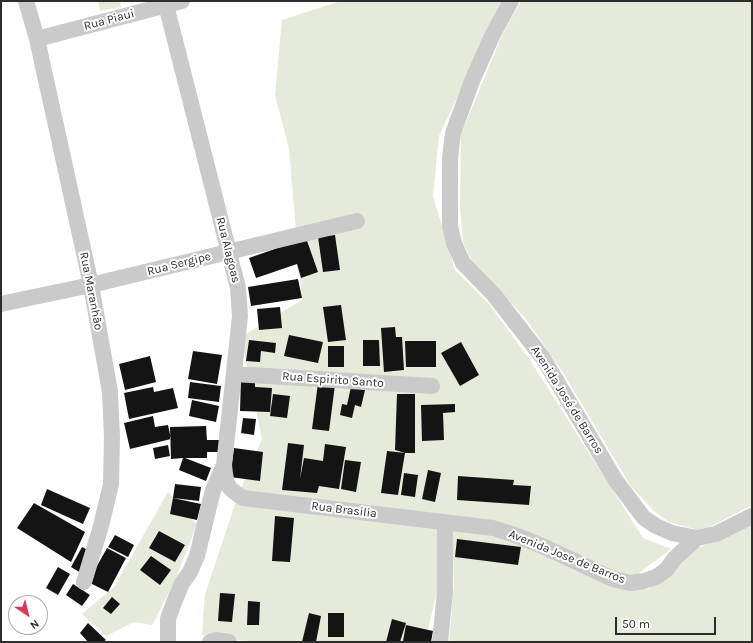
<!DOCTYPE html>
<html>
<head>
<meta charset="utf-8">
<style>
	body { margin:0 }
	#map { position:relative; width:753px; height:643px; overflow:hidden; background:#fff; font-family:Karla,sans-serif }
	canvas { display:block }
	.frame { position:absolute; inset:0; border:2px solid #2d2d2d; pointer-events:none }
	.north { position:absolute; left:8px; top:595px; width:40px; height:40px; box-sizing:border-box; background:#fff; border:1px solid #ababab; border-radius:50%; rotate:145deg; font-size:11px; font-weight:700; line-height:16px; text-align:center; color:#2d2d2d }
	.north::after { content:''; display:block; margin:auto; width:14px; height:18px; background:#d93a59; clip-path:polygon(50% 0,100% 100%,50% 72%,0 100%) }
	.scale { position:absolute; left:615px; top:617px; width:101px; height:18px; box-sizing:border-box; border:2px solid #2d2d2d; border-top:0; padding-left:5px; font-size:12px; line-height:14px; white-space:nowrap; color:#2d2d2d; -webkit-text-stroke:3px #fff; paint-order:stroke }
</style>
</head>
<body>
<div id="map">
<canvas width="753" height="643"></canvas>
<div class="frame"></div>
<div class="north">N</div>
<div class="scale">50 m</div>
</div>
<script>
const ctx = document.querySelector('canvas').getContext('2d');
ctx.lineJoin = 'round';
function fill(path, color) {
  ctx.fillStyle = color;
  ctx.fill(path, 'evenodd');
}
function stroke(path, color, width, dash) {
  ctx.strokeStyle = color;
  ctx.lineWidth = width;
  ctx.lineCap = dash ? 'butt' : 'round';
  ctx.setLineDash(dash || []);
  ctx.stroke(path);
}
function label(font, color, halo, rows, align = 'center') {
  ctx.font = font + ' Karla,sans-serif';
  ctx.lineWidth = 4;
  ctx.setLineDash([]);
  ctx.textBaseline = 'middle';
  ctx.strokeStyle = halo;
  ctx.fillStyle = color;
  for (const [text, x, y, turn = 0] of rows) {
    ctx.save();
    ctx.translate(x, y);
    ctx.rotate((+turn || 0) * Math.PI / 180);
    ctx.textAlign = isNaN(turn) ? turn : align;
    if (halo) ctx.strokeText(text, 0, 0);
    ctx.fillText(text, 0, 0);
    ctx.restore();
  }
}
fill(new Path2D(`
	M98 1H120L121 7 100 11Z
	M341 1H502L439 136 433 196 455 270 489 304 530 360 643 538 671 549 619 588 649 589 693 550 752 524V642H449L454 584 452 530 425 642H254L202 635 205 594 237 498 262 439 241 337 302 300 289 149 275 95 282 20Z
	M521 1H752V505L702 531 669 522 654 511 630 485 564 374 526 319 473 263 463 242 460 208 461 134 503 33Z
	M168 492 197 525 173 585 152 625 134 622 106 636 82 614 114 587Z`), '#e5eadb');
fill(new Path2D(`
	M335 235 340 270 323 272 318 237Z
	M306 238 318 272 301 278 297 264 256 278 249 258Z
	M298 279 302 298 251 306 248 287Z
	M341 305 346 340 328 342 323 307Z
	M280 307 282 328 259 330 257 309Z
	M395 327 396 337H402L404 370 384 372 381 328Z
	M289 335 323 342 318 363 284 356Z
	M249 340 276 343 275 353 261 351 260 362 246 361Z
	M363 340H379L380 366H363Z
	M405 341H436V367H406Z
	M461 342 479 375 460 386 441 353Z
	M328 346H344V367H328Z
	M193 351 222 355 217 384 188 379Z
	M150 356 156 382 125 390 119 364Z
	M241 377 255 378V387L272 388 270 412 240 411Z
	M190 382 221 386 219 402 188 398Z
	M318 383 335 385 329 431 312 429Z
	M153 387 154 392 173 388 178 408 129 419 124 393Z
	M351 387 365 390 361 407 355 405 352 418 340 415 342 404 347 405Z
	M273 394 290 396 287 418 270 416Z
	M397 394H415V453H405L398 495 381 493 387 451 405 453 395 450Z
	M192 400 219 406 216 422 189 416Z
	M455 404V412L443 413 444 440 422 441 421 405Z
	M153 416 155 427 168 425 171 439 130 449 124 423Z
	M243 418 256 419 254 435 241 433Z
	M206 426 207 440H219L220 452H207V458H185L211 468 206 481 179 470 183 458 171 459 170 427Z
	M288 443 304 445 300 479 304 458 323 461 325 444 346 447 339 489 319 486 317 493 282 490Z
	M168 445 170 456 155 459 153 448Z
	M234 448 263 452 260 481 230 477Z
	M345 460 361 462 356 492 341 489Z
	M428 470 441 473 435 502 422 499Z
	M404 473 418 475 415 497 401 495Z
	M458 476 514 480 513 485 531 486 529 505 457 500Z
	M175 484 201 487 199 501 173 498Z
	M47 489 90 508 83 524 41 505Z
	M173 498 201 504 197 520 170 514Z
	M34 503 85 532 71 562 17 528Z
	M275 516 294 518 290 562 272 561Z
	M159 531 185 545 175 562 149 548Z
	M115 535 134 545 128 557 108 547Z
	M457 539 521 547 518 565 455 557Z
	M82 547 92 552 81 573 71 567Z
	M107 548 126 558 108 592 88 582Z
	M151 556 171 570 160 585 140 570Z
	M58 567 70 574 58 595 46 588Z
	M73 584 90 595 82 606 66 595Z
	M220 593 235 594 232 622 218 621Z
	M112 597 120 604 111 614 103 608Z
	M248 601 260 602 259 625H247Z
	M309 613 321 616 316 642H302Z
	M328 613H344V637H328Z
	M392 619 406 623 400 642H386Z
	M88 623 106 640 103 642H88L80 633Z
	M406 625 433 631 431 642H410L403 641Z`), '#141414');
stroke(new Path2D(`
	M26 1 37 39 91 285 110 392 112 437 111 484 101 526 84 582
	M165 1 238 288 240 316 224 465C226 485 226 487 243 498L493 528 515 535 540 545 613 579 630 583 644 581 656 577 666 570 675 558 697 538
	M511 1 493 34 472 81 453 133 450 158V226L454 243 463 263 494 295 543 358 616 481 644 518 656 526 672 533 697 538 716 534 752 516
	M37 39 182 1
	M1 304 91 285 357 221
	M234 374 432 386
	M168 642V619L173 605 182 583 190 572 197 556 213 490 224 465
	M210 642 216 640 229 642
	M440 642 445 592V522`), '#cacaca', 16);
label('12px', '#2d2d2d', '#fff', [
	["Rua Piaui",109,20,-15],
	["Rua Alagoas",228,250,76],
	["Rua Sergipe",179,264,-14],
	["Rua Maranhão",91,291,79],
	["Rua Espirito Santo",333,380,4],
	["Avenida José de Barros",567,400,58],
	["Rua Brasilia",344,510,7],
	["Avenida Jose de Barros",567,557,22]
]);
</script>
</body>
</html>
